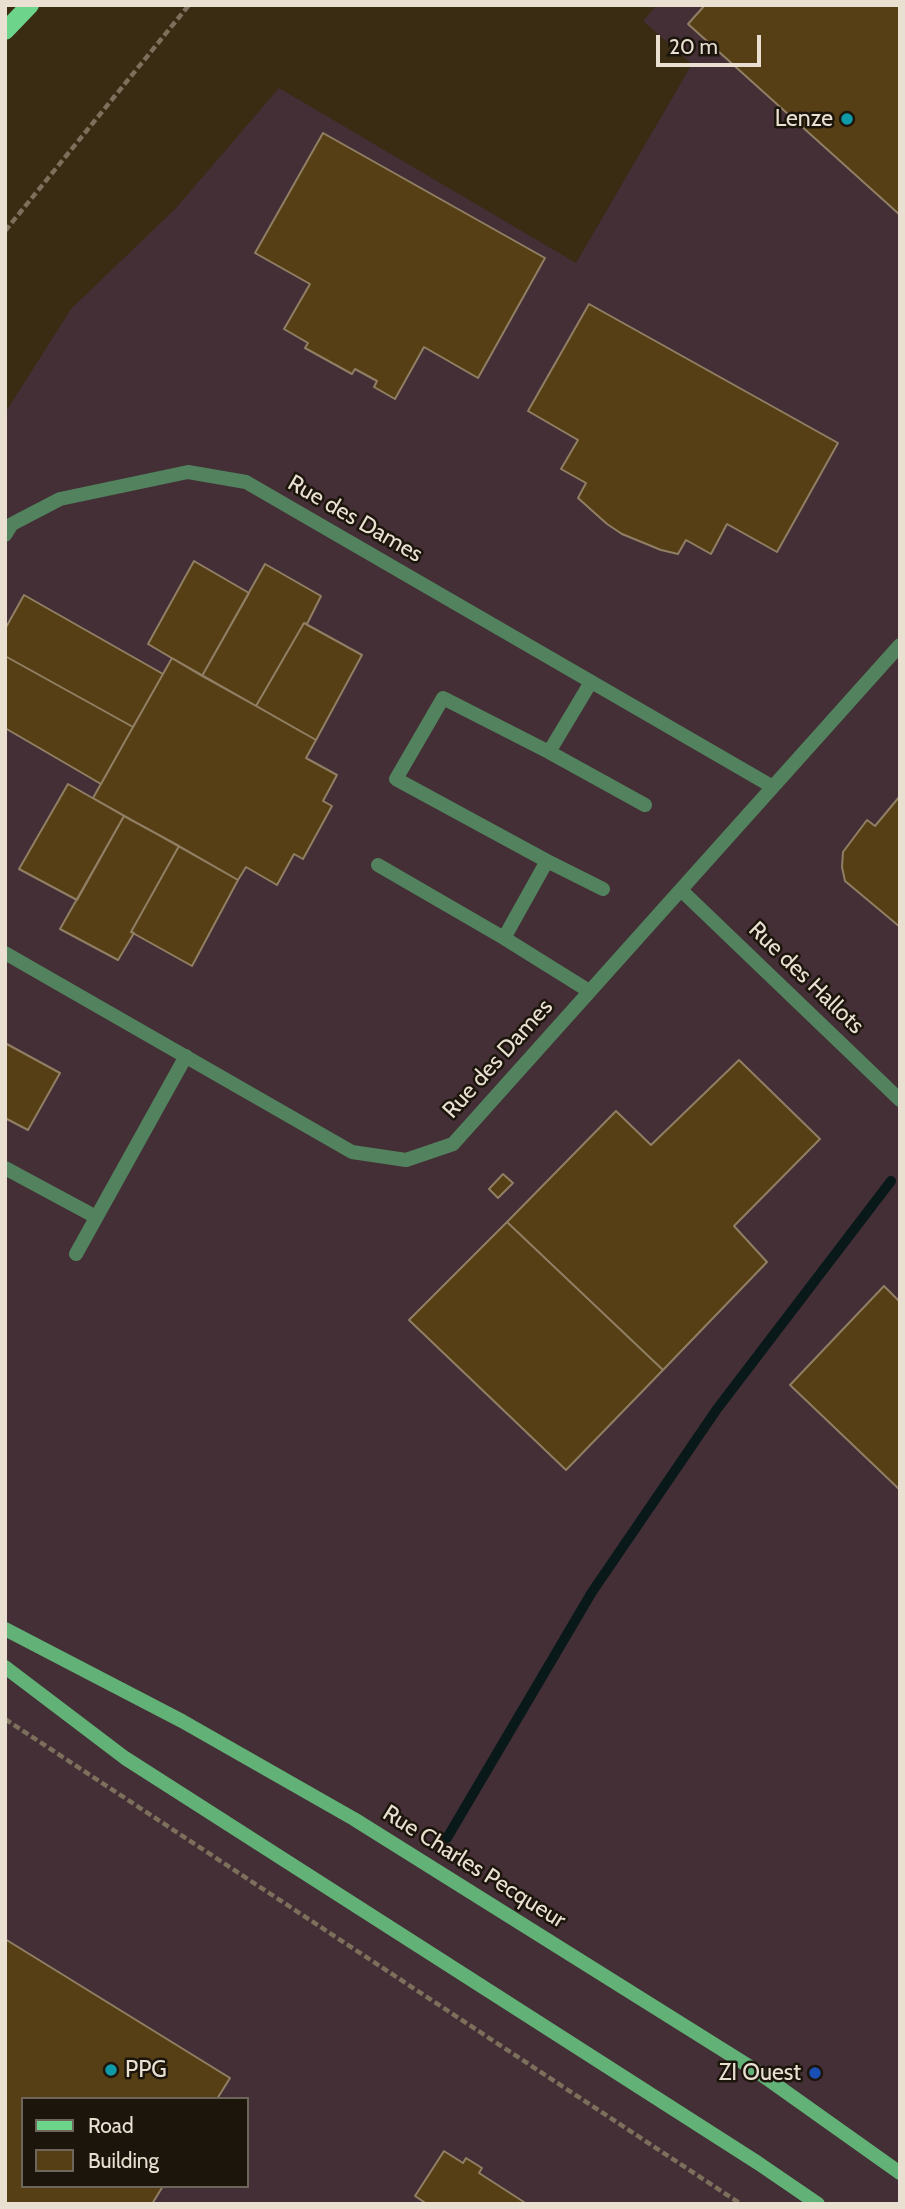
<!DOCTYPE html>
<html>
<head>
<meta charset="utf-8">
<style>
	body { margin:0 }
	#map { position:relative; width:905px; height:2209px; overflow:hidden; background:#3a2b13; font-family:Cabin,sans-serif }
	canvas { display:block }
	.frame { position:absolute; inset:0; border:7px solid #e9e0d2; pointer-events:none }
	.legend { position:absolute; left:21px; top:2097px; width:228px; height:91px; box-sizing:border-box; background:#1c150b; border:2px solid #6e665b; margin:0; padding:9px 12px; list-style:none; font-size:21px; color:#e9e0d2 }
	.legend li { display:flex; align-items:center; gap:14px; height:35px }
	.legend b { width:35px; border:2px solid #6e665b }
	.scale { position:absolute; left:656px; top:35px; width:105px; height:32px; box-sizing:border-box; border:4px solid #e9e0d2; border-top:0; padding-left:9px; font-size:21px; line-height:24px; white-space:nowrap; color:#e9e0d2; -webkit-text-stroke:5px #1c150b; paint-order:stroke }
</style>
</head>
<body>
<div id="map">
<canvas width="905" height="2209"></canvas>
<div class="frame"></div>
<ul class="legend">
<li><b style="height:9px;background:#6dd58b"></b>Road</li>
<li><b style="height:19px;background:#573f15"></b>Building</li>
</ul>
<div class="scale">20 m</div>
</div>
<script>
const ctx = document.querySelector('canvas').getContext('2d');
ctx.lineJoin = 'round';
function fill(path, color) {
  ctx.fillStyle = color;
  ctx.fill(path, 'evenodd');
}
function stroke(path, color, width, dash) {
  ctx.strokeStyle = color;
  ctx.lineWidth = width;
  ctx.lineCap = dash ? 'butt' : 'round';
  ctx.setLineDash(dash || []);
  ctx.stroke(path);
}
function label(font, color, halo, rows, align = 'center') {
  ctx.font = font + ' Cabin,sans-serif';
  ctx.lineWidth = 5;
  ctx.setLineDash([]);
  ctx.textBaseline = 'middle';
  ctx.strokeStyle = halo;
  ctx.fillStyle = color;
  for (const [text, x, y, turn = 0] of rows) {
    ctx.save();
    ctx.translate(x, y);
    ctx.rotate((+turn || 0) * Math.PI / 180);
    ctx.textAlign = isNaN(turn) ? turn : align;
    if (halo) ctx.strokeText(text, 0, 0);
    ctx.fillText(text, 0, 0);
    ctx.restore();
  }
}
fill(new Path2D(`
	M657 5H900V2204H5V413L71 309 176 208 279 88 576 263 692 64 643 21ZM23 2099H247V2186H23Z`), '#432f35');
stroke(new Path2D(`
	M447 1838 592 1592 717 1409 891 1181`), '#09191a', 10);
const building = new Path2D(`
	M705 5H900V215L688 24Z
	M323 133 545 258 478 378 424 347 395 399 374 387 377 381 355 369 352 374 305 348 308 343 284 329 310 284 255 253Z
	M589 304 838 443 777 552 727 524 711 554 686 540 678 554 661 550 622 534 607 524 578 498 586 483 561 469 578 440 528 411Z
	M194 561 249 593 202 676 148 644Z
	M265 564 321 596 307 624 304 623 256 706 202 676Z
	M24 595 163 674 133 727 5 656V629Z
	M304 623 362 655 316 740 256 706Z
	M5 656 133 727 101 784 5 728Z
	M172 658 316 740 306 758 337 775 323 801 332 806 303 859 294 854 277 885 246 867 238 880 93 798Z
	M68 784 124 816 77 900 19 869Z
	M900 796V927L845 881 842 867 843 852 867 820 875 826Z
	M124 816 179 846 131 932 134 933 118 960 60 929Z
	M179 846 238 880 192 966 131 932Z
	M5 1043 60 1073 28 1130 5 1118Z
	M739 1060 820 1139 734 1226 767 1262 663 1370 507 1222 616 1111 651 1145Z
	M503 1174 513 1183 498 1198 489 1189Z
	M507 1222 663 1370 566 1470 409 1320Z
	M884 1286 900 1302V1490L790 1385Z
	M5 1939 230 2078 217 2099H23V2186H163L152 2204H5Z
	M444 2151 463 2163 466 2158 482 2168 479 2173 527 2204H427L415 2196Z`);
fill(building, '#573f15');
stroke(building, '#907f64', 2);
stroke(new Path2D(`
	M5 231 189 5
	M5 1719 741 2204`), '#7c6f5b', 4.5, [7, 3.5]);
stroke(new Path2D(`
	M549 752 645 805
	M547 861 603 889
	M378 865 504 938
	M589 991 504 938 547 861 396 779 443 698 549 752 591 682
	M5 1168 96 1217
	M76 1254 186 1056`), '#52825e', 14);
stroke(new Path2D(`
	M5 535 12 524 60 499 188 472 246 482 773 787
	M681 890 900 1100
	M5 953 352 1152 406 1160 453 1144 900 645`), '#52825e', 14);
stroke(new Path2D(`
	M5 1629 182 1721 354 1819 755 2070 900 2173
	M5 1667 125 1758 758 2163 818 2204`), '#62b177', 14);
stroke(new Path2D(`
	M5 31 30 5`), '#6dd58b', 18);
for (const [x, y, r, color] of [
	[847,119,7,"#0f9aa8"],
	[111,2070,7,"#0f9aa8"],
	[815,2073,7,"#1a4fb4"]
]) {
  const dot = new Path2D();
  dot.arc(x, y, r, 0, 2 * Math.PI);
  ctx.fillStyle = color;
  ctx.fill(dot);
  stroke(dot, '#1c150b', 2.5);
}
label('23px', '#e9e0d2', '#1c150b', [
	["Lenze",833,119],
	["PPG",125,2070,"left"],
	["ZI Ouest",801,2073]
], 'right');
label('23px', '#e9e0d2', '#1c150b', [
	["Rue des Dames",355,519,30],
	["Rue des Hallots",806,978,44],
	["Rue des Dames",498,1059,-48],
	["Rue Charles Pecqueur",474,1867,32]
]);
</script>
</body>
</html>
